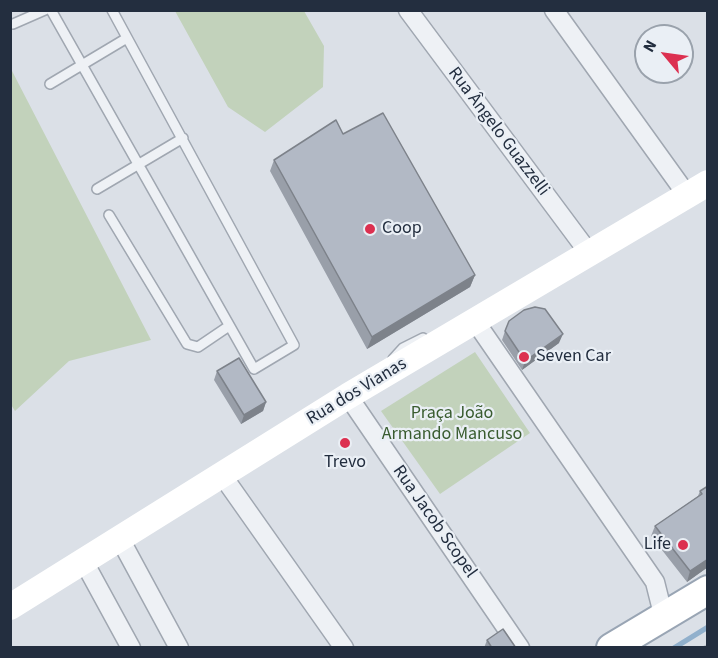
<!DOCTYPE html>
<html>
<head>
<meta charset="utf-8">
<style>
	body { margin:0 }
	#map { position:relative; width:718px; height:658px; overflow:hidden; background:#dbe0e7; font-family:"Source Sans 3",sans-serif }
	canvas { display:block }
	.frame { position:absolute; inset:0; border:12px solid #232e3f; pointer-events:none }
	.north { position:absolute; left:634px; top:24px; width:60px; height:60px; box-sizing:border-box; background:#eaeff5; border:2px solid #9aa2ac; border-radius:50%; rotate:299deg; font-size:16px; font-weight:700; line-height:24px; text-align:center; color:#232e3f }
	.north::after { content:''; display:block; margin:auto; width:21px; height:27px; background:#dc3050; clip-path:polygon(50% 0,100% 100%,50% 72%,0 100%) }
</style>
</head>
<body>
<div id="map">
<canvas width="718" height="658"></canvas>
<div class="frame"></div>
<div class="north">N</div>
</div>
<script>
const ctx = document.querySelector('canvas').getContext('2d');
ctx.lineJoin = 'round';
function fill(path, color) {
  ctx.fillStyle = color;
  ctx.fill(path, 'evenodd');
}
function stroke(path, color, width, dash) {
  ctx.strokeStyle = color;
  ctx.lineWidth = width;
  ctx.lineCap = dash ? 'butt' : 'round';
  ctx.setLineDash(dash || []);
  ctx.stroke(path);
}
function label(font, color, halo, rows, align = 'center') {
  ctx.font = font + ' "Source Sans 3",sans-serif';
  ctx.lineWidth = 4.5;
  ctx.setLineDash([]);
  ctx.textBaseline = 'middle';
  ctx.strokeStyle = halo;
  ctx.fillStyle = color;
  for (const [text, x, y, turn = 0] of rows) {
    ctx.save();
    ctx.translate(x, y);
    ctx.rotate((+turn || 0) * Math.PI / 180);
    ctx.textAlign = isNaN(turn) ? turn : align;
    if (halo) ctx.strokeText(text, 0, 0);
    ctx.fillText(text, 0, 0);
    ctx.restore();
  }
}
fill(new Path2D(`
	M175 11H304L324 46 323 87 265 132 228 107Z
	M11 69 151 340 69 361 15 411 10 403Z
	M475 352 530 433 440 494 381 411Z`), '#c2d2bb');
stroke(new Path2D(`
	M674 648 708 627`), '#91b0cc', 5);
const lane = new Path2D(`
	M51 10 254 369 294 345 112 10
	M13 24 45 10
	M50 84 127 38
	M97 189 183 138
	M109 215 187 344 198 347 229 326
	M393 359 403 348 423 338`);
const street = new Path2D(`
	M408 10 589 253
	M554 10 687 195
	M475 321 655 582 661 606 660 618
	M348 396 520 648
	M222 475 344 648
	M119 537 179 648
	M83 560 131 648`);
const primary = new Path2D(`
	M611 648 708 590`);
stroke(lane, '#a0a7b1', 12);
stroke(street, '#a0a7b1', 21);
stroke(primary, '#99a5b4', 32);
stroke(new Path2D(`
	M703 648 708 645`), '#b9bec6', 3, [4.5, 4.5]);
stroke(lane, '#eef1f5', 9);
stroke(street, '#eef1f5', 18);
stroke(new Path2D(`
	M10 607 348 396 708 183`), '#fff', 26);
stroke(primary, '#fff', 28);
fill(new Path2D(`
	M343 134 475 275 470 287 367 349 270 171 274 160Z
	M505 331 559 343 522 370 502 340Z
	M217 371 266 402 263 411 241 424 214 380Z
	M708 486V567L687 582 651 536 655 526 698 496 700 491Z
	M487 640 516 648H484Z`), '#999fa9');
fill(new Path2D(`
	M475 275 470 287 367 349 372 337Z
	M563 334 559 343 522 370 525 361Z
	M266 402 263 411 241 424 244 415Z
	M708 559V567L687 582 690 571Z`), '#7d828a');
const building = new Path2D(`
	M383 113 475 275 372 337 274 160 336 120 343 134Z
	M535 307 545 309 563 334 525 361 505 331 509 321 524 310Z
	M239 358 266 402 244 415 217 371Z
	M708 486V559L690 571 655 526 702 494 700 491Z
	M503 629 516 648H492L487 640Z`);
fill(building, '#b2b9c5');
stroke(building, '#7d828a', 1.5);
for (const [x, y, r, color] of [
	[370,229,6,"#dc3050"],
	[524,357,6,"#dc3050"],
	[345,443,6,"#dc3050"],
	[683,545,6,"#dc3050"]
]) {
  const dot = new Path2D();
  dot.arc(x, y, r, 0, 2 * Math.PI);
  ctx.fillStyle = color;
  ctx.fill(dot);
  stroke(dot, '#eaeff5', 2);
}
label('18px', '#232e3f', '#eaeff5', [
	["Rua Ângelo Guazzelli",498,132,53],
	["Rua dos Vianas",357,392,-31],
	["Rua Jacob Scopel",434,522,55]
]);
label('18px', '#232e3f', '#eaeff5', [
	["Coop",382,229],
	["Seven Car",536,357],
	["Trevo",345,463,"center"],
	["Life",671,545,"right"]
], 'left');
label('18px', '#395c2f', '#eaeff5', [
	["Praça João",452,414],
	["Armando Mancuso",452,435]
]);
</script>
</body>
</html>
